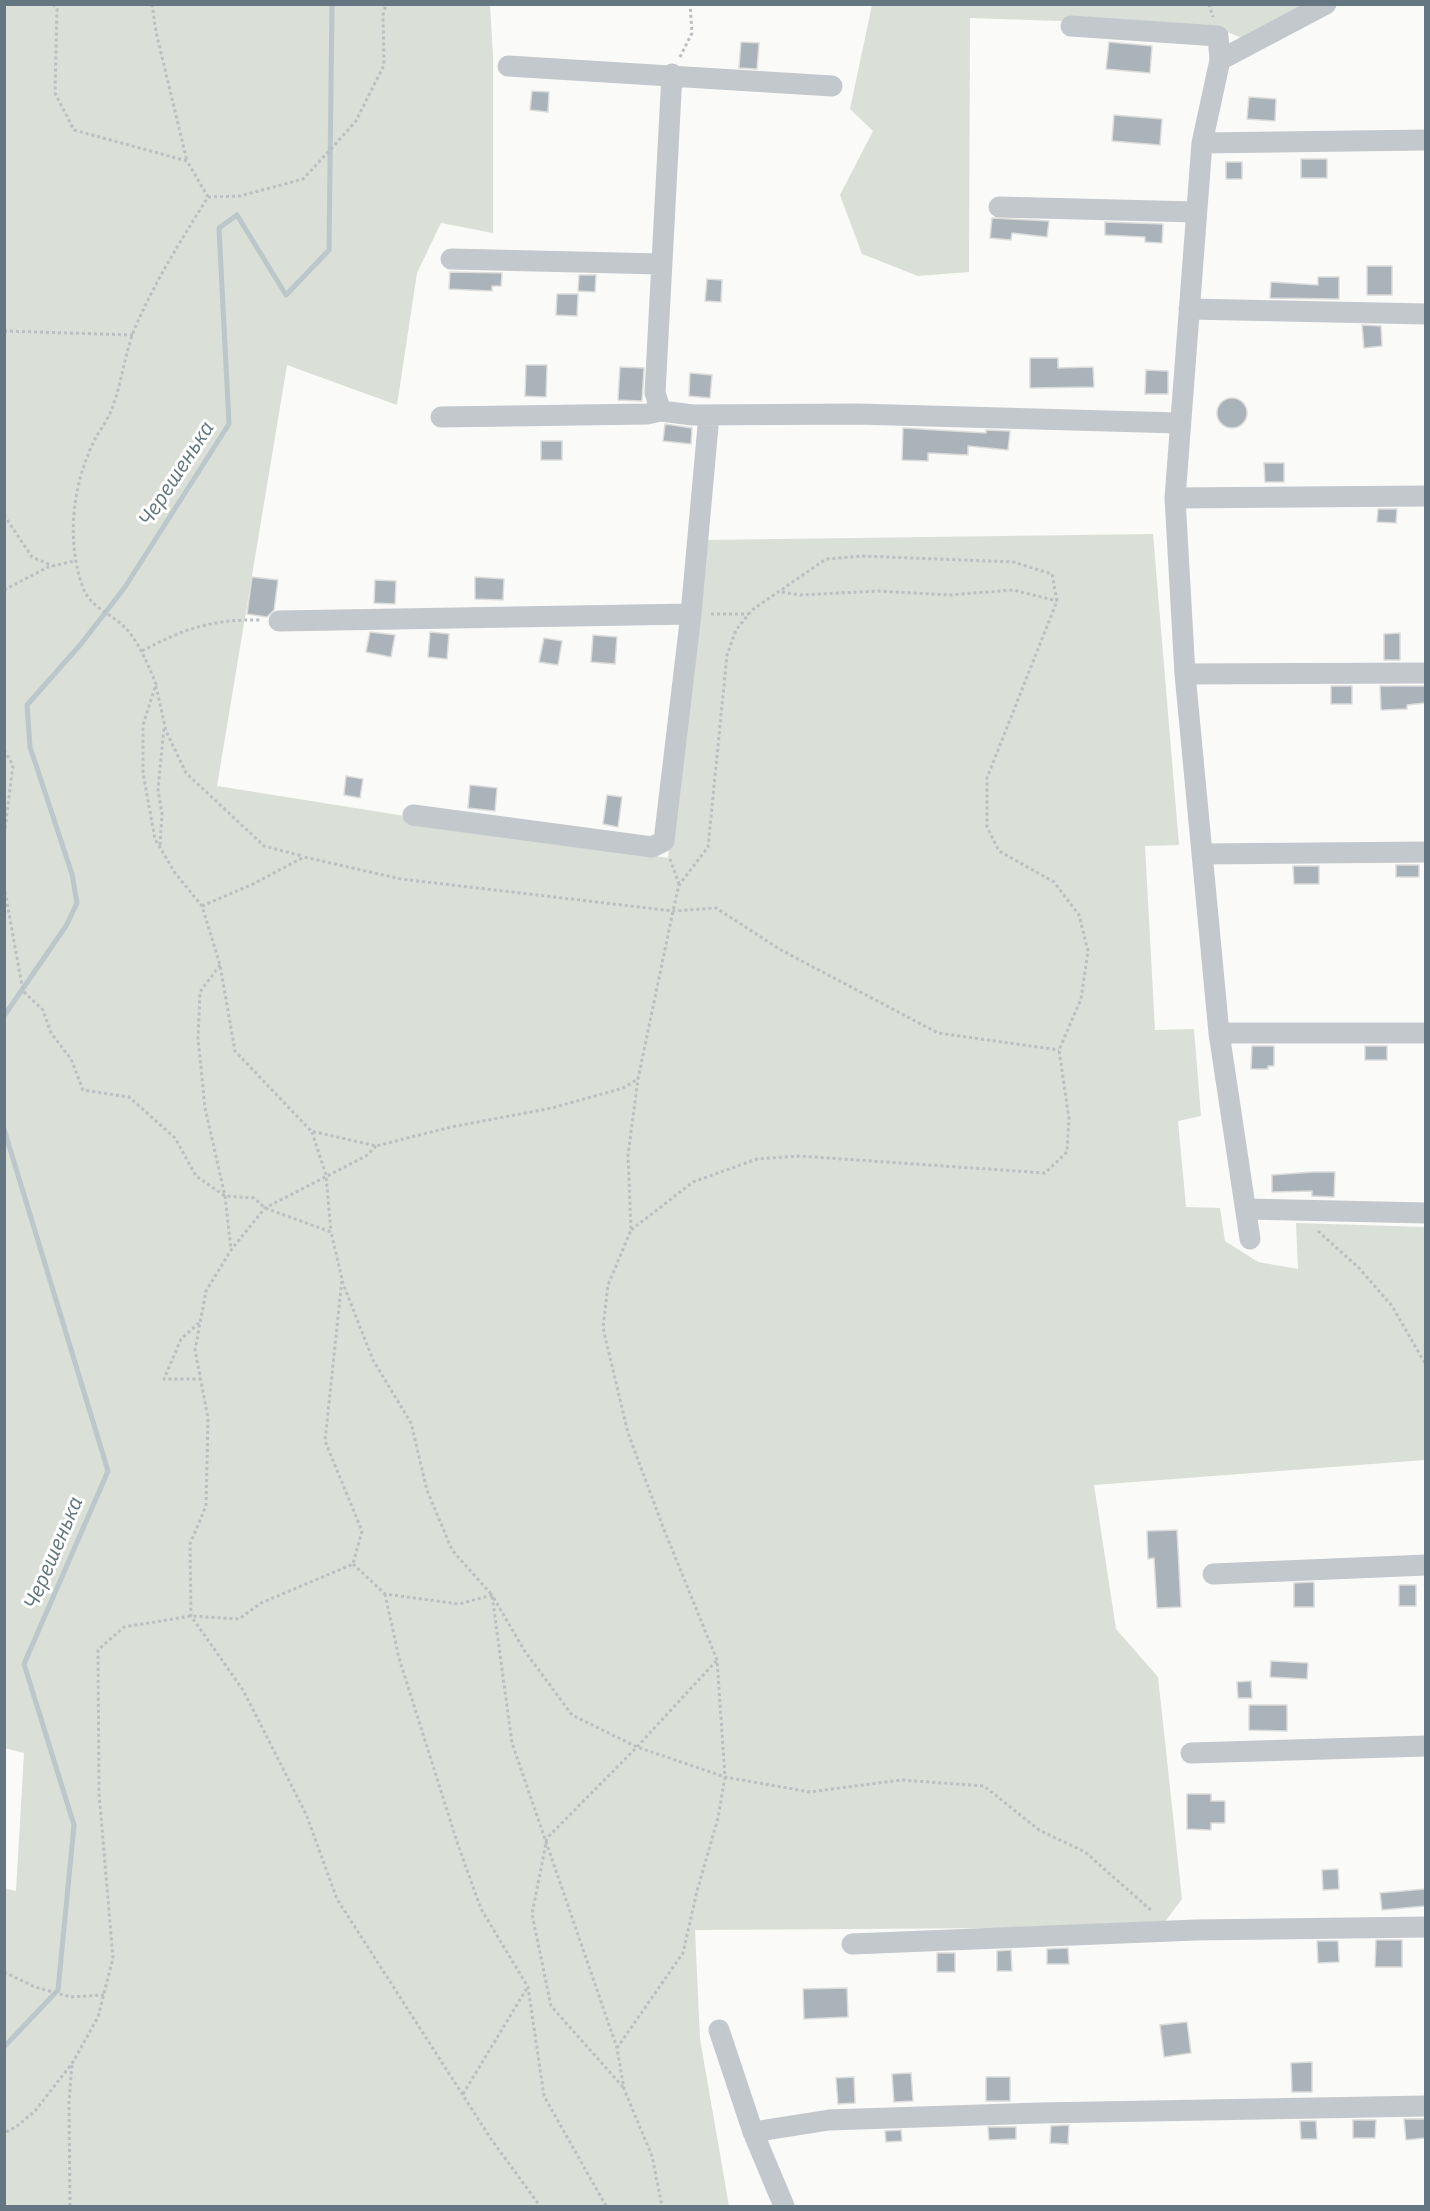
<!DOCTYPE html>
<html>
<head>
<meta charset="utf-8">
<style>
	body { margin:0 }
	#map { position:relative; width:1430px; height:2211px; overflow:hidden; background:#fafaf8; font-family:"IBM Plex Sans",sans-serif }
	canvas { display:block }
	.frame { position:absolute; inset:0; border:6px solid #657683; pointer-events:none }
</style>
</head>
<body>
<div id="map">
<canvas width="1430" height="2211"></canvas>
<div class="frame"></div>
</div>
<script>
const ctx = document.querySelector('canvas').getContext('2d');
ctx.lineJoin = 'round';
function fill(path, color) {
  ctx.fillStyle = color;
  ctx.fill(path, 'evenodd');
}
function stroke(path, color, width, dash) {
  ctx.strokeStyle = color;
  ctx.lineWidth = width;
  ctx.lineCap = dash ? 'butt' : 'round';
  ctx.setLineDash(dash || []);
  ctx.stroke(path);
}
function label(font, color, halo, rows, align = 'center') {
  ctx.font = font + ' "IBM Plex Sans",sans-serif';
  ctx.lineWidth = 6;
  ctx.setLineDash([]);
  ctx.textBaseline = 'middle';
  ctx.strokeStyle = halo;
  ctx.fillStyle = color;
  for (const [text, x, y, turn = 0] of rows) {
    ctx.save();
    ctx.translate(x, y);
    ctx.rotate((+turn || 0) * Math.PI / 180);
    ctx.textAlign = isNaN(turn) ? turn : align;
    if (halo) ctx.strokeText(text, 0, 0);
    ctx.fillText(text, 0, 0);
    ctx.restore();
  }
}
fill(new Path2D(`
	M5 5H490L493 55V233L441 223 417 273 397 405 287 365 217 786 668 858 704 540 1153 534 1179 845 1145 846 1155 1030 1194 1029 1201 1116 1178 1121 1186 1207 1220 1208 1225 1241 1258 1262 1298 1269 1296 1223 1425 1227V1460L1094 1485 1116 1629 1158 1677 1182 1899 1161 1927 695 1930 700 2039 729 2206H5L4 1888 16 1891 24 1753 4 1748Z
	M872 5H1309L1247 40 1212 26 970 18 969 272 918 276 862 254 840 195 873 131 850 109Z`), '#dadfd7');
stroke(new Path2D(`
	M4 1016 66 926 77 903 72 874 30 747 27 705 81 644 125 587 229 424 219 228 237 215 286 295 329 250 332 4
	M4 1129 108 1471 24 1664 74 1825 58 1990 4 2047`), '#bbc7cb', 5);
const building = new Path2D(`
	M741 42 759 43 757 69 739 68Z
	M1109 42 1152 46 1150 73 1106 69Z
	M532 91 549 92 548 112 530 110Z
	M1249 97 1276 99 1275 121 1247 119Z
	M1114 115 1162 119 1160 145 1112 141Z
	M1301 159H1327V178H1301Z
	M1226 162H1242V179H1226Z
	M992 218 1049 221 1047 237 1012 233 1011 240 990 238Z
	M1105 222 1163 224 1162 243 1145 242V237L1105 235Z
	M1367 266H1392V295H1367Z
	M450 272 502 273 501 286H492V291L449 289Z
	M579 275H596L595 292 578 291Z
	M1318 277H1339V299L1270 298 1271 282 1318 285Z
	M707 279 722 280 721 302 705 301Z
	M557 294H578L577 316 556 315Z
	M1362 325 1381 326 1382 346 1364 348Z
	M1030 358H1058V368L1093 367 1094 387 1030 388Z
	M526 365H547L546 397 525 396Z
	M620 367 644 368 642 401 618 400Z
	M1146 370 1168 371V394H1145Z
	M690 373 712 375 710 398 689 396Z
	M1217 413a15 15 0 1 1 30 0a15 15 0 1 1-30 0Z
	M665 424 692 428 691 444 663 441Z
	M903 428 986 433V430L1010 431 1008 450 968 446V455L928 453V461L902 460Z
	M541 441H562V460H541Z
	M1264 463H1284V482H1265Z
	M1378 509H1397L1396 523 1377 522Z
	M252 577 278 580 274 610 267 617 247 614Z
	M475 577 504 579 503 600 475 599Z
	M375 580 396 581 395 604 374 603Z
	M370 632 395 635 391 657 366 652Z
	M430 632 449 634 447 659 428 657Z
	M1400 633V660H1384V634Z
	M593 635 617 637 615 664 591 662Z
	M544 638 562 641 558 665 539 662Z
	M1331 686H1352V704H1331Z
	M1380 686H1425V703L1407 705V709L1381 710Z
	M346 776 363 779 360 798 344 795Z
	M470 785 497 788 495 811 468 808Z
	M607 795 622 797 618 827 603 824Z
	M1396 865H1419V877H1396Z
	M1293 866H1319V884H1294Z
	M1252 1046H1274V1066H1268V1069H1251Z
	M1365 1046H1387V1060H1365Z
	M1313 1172H1335L1334 1197 1312 1196V1191L1272 1192V1175Z
	M1177 1530 1181 1607 1157 1608 1154 1558 1148 1559 1147 1531Z
	M1314 1582V1607H1294V1583Z
	M1399 1585H1416V1606H1399Z
	M1271 1661 1308 1663 1307 1679 1270 1677Z
	M1251 1681 1252 1698H1238L1237 1682Z
	M1249 1705H1287V1731L1249 1730Z
	M1187 1794H1211V1801H1225V1823H1211V1830L1187 1829Z
	M1338 1869 1339 1889 1323 1890 1322 1870Z
	M1425 1889V1906L1382 1910 1380 1893Z
	M1376 1940H1402V1967H1375Z
	M1317 1941H1338L1339 1962 1318 1963Z
	M1068 1948 1069 1964H1047V1949Z
	M1011 1950 1012 1971H997V1951Z
	M937 1953H955V1972H937Z
	M847 1988 848 2017 804 2019 803 1989Z
	M1187 2022 1191 2053 1164 2057 1160 2025Z
	M1312 2062V2092H1292L1291 2063Z
	M911 2073 913 2101 894 2102 892 2074Z
	M854 2077 855 2103 838 2104 836 2078Z
	M986 2077H1010V2101H986Z
	M1404 2119H1425V2138L1406 2140Z
	M1353 2120H1376L1375 2138H1353Z
	M1300 2121H1316L1317 2139H1301Z
	M1069 2125 1068 2144 1050 2143 1051 2126Z
	M988 2127H1016V2139L989 2140Z
	M901 2130 902 2141 886 2142 885 2131Z`);
fill(building, '#aab3b9');
stroke(building, '#dcdcda', 1.5);
stroke(new Path2D(`
	M53 4 57 9 55 93 74 130 187 161 208 197C180 242 153 284 133 333 124 358 121 386 111 411 107 421 100 430 95 439 73 483 66 538 82 585 90 610 114 613 129 632 141 647 148 665 156 684L143 725V773L155 839 175 873 202 906 220 965 235 1051 311 1131 376 1146 451 1127 552 1108 623 1088 638 1079
	M152 4 156 32 187 161
	M1209 4 1213 17
	M680 57 692 33 690 4
	M208 197 240 196 303 179 331 149 356 121 384 65 383 15 386 4
	M4 331 133 335
	M4 515 32 557 53 566
	M4 590 48 567 74 561
	M782 592 800 595 878 591 949 595 1013 590 1057 601
	M711 614H749
	M142 651C183 629 212 619 260 620
	M156 686 166 731 186 773 264 846 302 856
	M4 750 13 765 4 837
	M160 845 162 814 158 790 164 727
	M670 859 679 884
	M4 886 23 991 43 1010 51 1033 71 1059 83 1090 129 1097 175 1138 196 1176 225 1196 254 1198 265 1208 331 1232 342 1279 325 1441 362 1531 353 1564 261 1603 239 1619 191 1616 124 1627 98 1650 99 1793 113 1958 98 2017 73 2062 35 2111 16 2127 4 2133
	M202 906 253 884 304 857 401 879 673 911 716 908 781 950 938 1033 1059 1050
	M220 965 200 992 198 1038 205 1108 225 1196 231 1250
	M312 1132 326 1175 331 1232
	M376 1146 366 1156 265 1208 231 1250 206 1291 195 1350 208 1418 206 1506 190 1544 191 1616 243 1690 306 1814 337 1899 491 2139 540 2206
	M1318 1231 1359 1268 1392 1306 1426 1365
	M342 1281 373 1360 411 1423 427 1490 452 1550 492 1595 512 1743 617 2048 624 2089 652 2156 662 2206
	M199 1323 181 1339 164 1379H200
	M353 1564 385 1594 459 1604 492 1595 524 1650 572 1715 637 1747 725 1777 810 1792 901 1780 984 1786 1039 1830 1085 1852 1153 1912
	M385 1594 399 1658 458 1845 481 1909 528 1987 544 2096 606 2206
	M4 1972 35 1987 71 1997 104 1995
	M617 2048 683 1953 697 1891 718 1818 725 1777 717 1660 663 1527 628 1433 603 1328 608 1285 631 1230 628 1155 638 1079 673 911 679 885 708 847 727 655 736 630 752 610 826 559 862 556 1013 562 1052 574 1057 601 987 778V827L999 851 1054 882 1079 915 1088 951 1081 999 1059 1050 1069 1119 1067 1152 1045 1173 799 1156 757 1159 693 1182 631 1230
	M623 2087 551 2006 532 1914 547 1838 637 1747 717 1660
	M463 2094 527 1988
	M70 2206 69 2102 72 2064`), '#bbbfc2', 3, [3, 3]);
stroke(new Path2D(`
	M1071 26 1218 36 1220 60
	M508 66 832 86
	M672 74 655 393 661 411 693 415 857 414 1179 423
	M1202 143 1426 140
	M999 207 1196 212
	M451 259 661 264
	M1189 309 1426 314
	M441 417 647 414 661 411
	M1175 498 1426 496
	M279 621 691 614
	M1185 674 1426 673
	M413 815 652 847 664 841 691 614 709 415
	M1203 854 1426 852
	M1219 1033H1426
	M1247 1209 1426 1213
	M1250 1239 1219 1033 1185 674 1175 498 1202 143 1220 60 1326 4
	M1213 1574 1426 1565
	M1191 1753 1426 1746
	M852 1944 1196 1930 1426 1927
	M719 2030 753 2132 784 2206
	M753 2132 829 2120 1040 2113 1426 2106`), '#c3c8cc', 21);
label('italic 21px', '#60757c', '#fff', [
	["Черешенька",177,474,-57],
	["Черешенька",54,1553,-67]
]);
</script>
</body>
</html>
